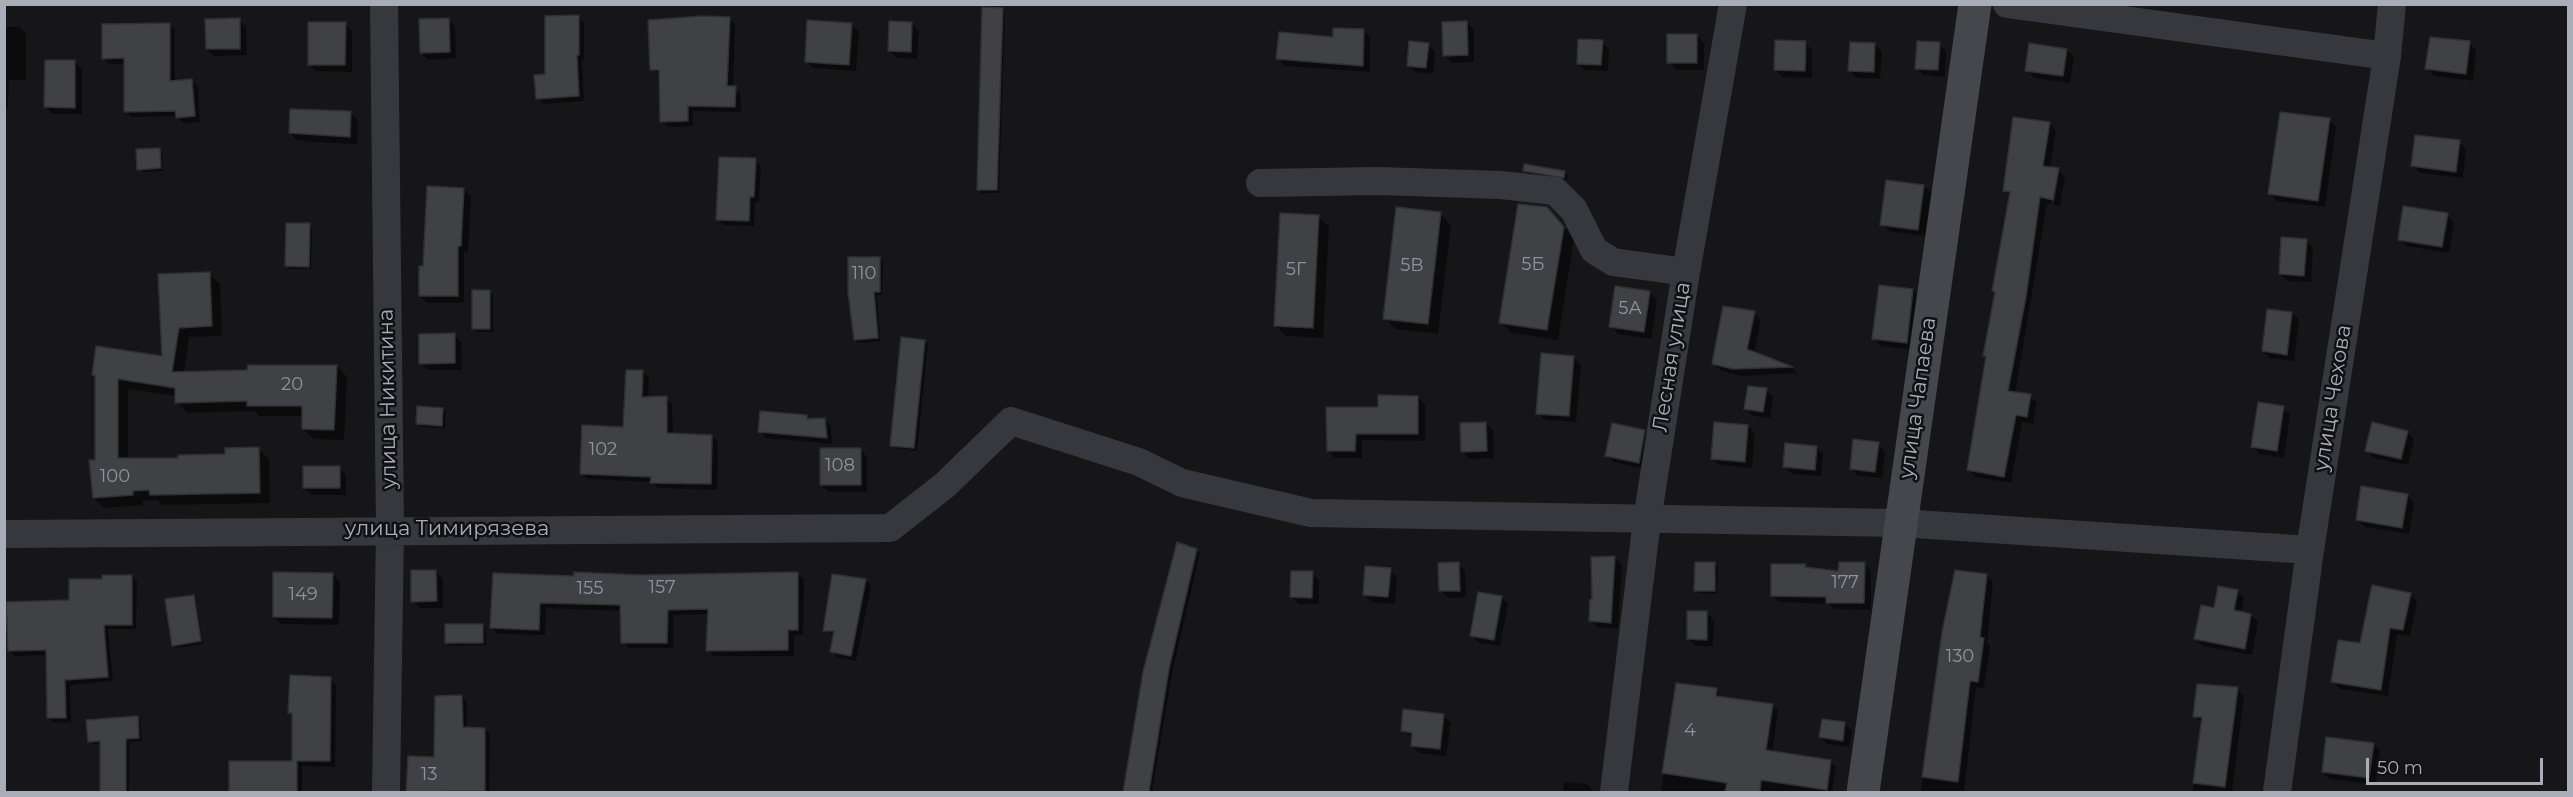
<!DOCTYPE html>
<html>
<head>
<meta charset="utf-8">
<style>
	body { margin:0 }
	#map { position:relative; width:2573px; height:797px; overflow:hidden; background:#161618; font-family:Montserrat,sans-serif }
	canvas { display:block }
	.frame { position:absolute; inset:0; border:6px solid #a8adb8; pointer-events:none }
	.scale { position:absolute; left:2366px; top:758px; width:177px; height:27px; box-sizing:border-box; border:3px solid #a8adb8; border-top:0; padding-left:8px; font-size:18px; line-height:21px; white-space:nowrap; color:#a8adb8; -webkit-text-stroke:4px #111113; paint-order:stroke }
</style>
</head>
<body>
<div id="map">
<canvas width="2573" height="797"></canvas>
<div class="frame"></div>
<div class="scale">50 m</div>
</div>
<script>
const ctx = document.querySelector('canvas').getContext('2d');
ctx.lineJoin = 'round';
function fill(path, color) {
  ctx.fillStyle = color;
  ctx.fill(path, 'evenodd');
}
function stroke(path, color, width, dash) {
  ctx.strokeStyle = color;
  ctx.lineWidth = width;
  ctx.lineCap = dash ? 'butt' : 'round';
  ctx.setLineDash(dash || []);
  ctx.stroke(path);
}
function label(font, color, halo, rows, align = 'center') {
  ctx.font = font + ' Montserrat,sans-serif';
  ctx.lineWidth = 5;
  ctx.setLineDash([]);
  ctx.textBaseline = 'middle';
  ctx.strokeStyle = halo;
  ctx.fillStyle = color;
  for (const [text, x, y, turn = 0] of rows) {
    ctx.save();
    ctx.translate(x, y);
    ctx.rotate((+turn || 0) * Math.PI / 180);
    ctx.textAlign = isNaN(turn) ? turn : align;
    if (halo) ctx.strokeText(text, 0, 0);
    ctx.fillText(text, 0, 0);
    ctx.restore();
  }
}
fill(new Path2D(`
	M1002 9 1005 13 999 193H981L978 189Z
	M578 17 584 23V60H582L584 101 543 104 538 98 546 76Z
	M448 19 455 27 456 58 428 60 421 52Z
	M729 19 735 24 733 88 741 94V112L693 111V126L668 127 662 121 661 75 651 69Z
	M239 20 246 27 247 55 214 56 207 49Z
	M1466 22 1474 29V62L1452 63 1445 56Z
	M345 24 352 31V72L316 71 309 64Z
	M912 24 919 31 917 59 897 58 889 51Z
	M169 25 175 30V82L192 81 198 87 200 122 183 123 176 116 131 117 125 111V64H109L103 58Z
	M851 25 859 32 856 71 813 68 806 61Z
	M4 27H20L26 34V80H9L8 108H4Z
	M1363 30 1370 37V72L1285 66 1278 59Z
	M1697 36 1704 43V70H1676L1669 62Z
	M1602 42 1609 49 1608 71 1585 70 1578 63Z
	M1805 42 1812 50V78L1782 77 1775 69Z
	M2469 43 2476 50 2473 81 2434 76 2427 69Z
	M1875 44 1882 52 1880 79 1857 78 1850 71Z
	M1939 44 1946 51 1945 77 1924 75 1917 68Z
	M1428 45 1435 52 1433 74 1416 72 1408 65Z
	M2067 50 2074 57 2070 83 2034 78 2027 71Z
	M75 62 82 69V114H53L46 107Z
	M351 113 358 120 357 144 311 142 297 140 290 133Z
	M2329 120 2336 127 2325 207 2277 201 2270 194Z
	M2049 123 2056 131 2050 168 2058 170 2065 177 2060 206 2054 205 2059 173H2056L2051 204H2047L2015 393 2030 396 2037 403 2033 424 2022 422 2011 483 1976 477 1969 470 2011 197 2005 191Z
	M2459 142 2466 149 2463 178 2420 173 2413 166Z
	M159 150 162 153 163 171 142 172 139 169Z
	M755 160 761 166 759 202H755L754 226 724 225 718 220Z
	M1525 170 1565 172 1568 176 1567 180 1528 174Z
	M4 177 6 178V229L4 228Z
	M1924 186 1931 193 1925 236 1889 231 1882 224Z
	M463 189 471 196 468 253 464 252V303H427L420 296 424 268Z
	M1547 208 1574 239 1558 340 1512 333 1501 322Z
	M1440 214 1451 225 1438 334 1395 329 1385 318Z
	M2447 215 2454 222 2449 253 2406 246 2399 239Z
	M1318 216 1329 227 1323 338 1286 336 1275 325Z
	M309 225 312 228 311 269H290L287 266Z
	M2306 241 2313 248 2311 282 2287 281 2280 274Z
	M879 258 883 262 882 295H877L880 341 858 343 855 340Z
	M209 274 220 284 222 336 189 337 184 373 337 366 347 377 344 440 314 439 303 429 304 416H259L254 411 187 413 177 402 176 396 128 389V460H179L227 455 258 449 269 459 270 503 162 505 157 500 143 501V505L104 508 94 498 96 377 93 374 163 358 160 276Z
	M1913 290 1920 297 1914 350 1881 346 1874 339Z
	M490 292 493 295V332H476L473 328Z
	M1650 293 1657 300 1651 339 1618 334 1611 327Z
	M1754 313 1761 320 1754 353 1792 368 1798 373 1741 376 1720 370 1713 363Z
	M2292 313 2299 320 2294 361 2270 358 2263 351Z
	M454 335 461 342 462 370H428L421 363Z
	M925 341 928 344 917 451 895 448 892 445Z
	M1574 358 1581 365 1576 422 1545 420 1538 413Z
	M643 371 649 378 648 398H666L672 404 673 435 712 436 718 442 717 490 658 488 652 482 588 479 581 473 624 428Z
	M1766 390 1773 397 1770 418 1753 416 1746 409Z
	M1418 397 1425 404V441L1362 440V458H1335L1328 450 1380 409Z
	M2283 408 2290 415 2284 458 2260 454 2253 447Z
	M442 409 446 412 445 428 421 427 418 424Z
	M807 417 810 420H825L831 426 832 444 766 438 760 432Z
	M1485 423 1493 430 1494 458 1469 459 1462 451Z
	M1748 426 1755 433 1752 468 1720 465 1712 458Z
	M1644 431 1651 438 1646 469 1614 462 1607 455Z
	M2407 432 2414 439 2408 465 2374 458 2367 450Z
	M1878 444 1885 451 1882 478 1858 476 1851 468Z
	M1816 447 1823 454 1821 476 1792 474 1785 466Z
	M860 449 867 457V492H829L821 485Z
	M339 468 346 475V495H312L304 488Z
	M2407 495 2414 502 2409 534 2365 527 2357 520Z
	M1196 550 1200 553 1172 673 1152 792H1125L1144 672Z
	M1615 558 1622 565 1618 629 1597 627 1590 620Z
	M1458 564 1465 571 1466 597 1448 598 1441 591Z
	M1715 564 1718 567 1717 594 1699 593 1696 590Z
	M1864 564 1871 571V610L1834 609 1829 604 1779 602 1772 595 1805 566 1808 569 1839 572Z
	M1390 570 1397 577 1395 604 1372 602 1365 595Z
	M436 572 443 579V608H420L413 601Z
	M1312 573 1319 580V604H1299L1292 597Z
	M332 574 340 581 339 625 281 624 274 617Z
	M798 574 804 580 803 635H794V656H714L708 650 710 614 673 615V648H629L623 642 621 611 546 608 545 635 498 634 492 628 575 578Z
	M1986 575 1993 582 1987 643 1990 646 1984 688 1976 687 1964 792H1921L1944 632Z
	M132 576 137 581 136 629H108L113 681 70 685 71 722 54 723 49 718 48 655 14 656 9 650 71 602 103 581Z
	M833 576 866 580 871 586 856 661 837 657 831 651 835 636 825 630Z
	M2237 591 2244 598 2241 613 2251 615 2258 622 2252 655 2203 646 2196 639 2216 609Z
	M2410 594 2417 601 2410 636 2397 634 2388 696 2340 689 2333 682 2361 645Z
	M193 597 196 600 203 644 177 648 174 645Z
	M1501 597 1508 604 1500 646 1479 643 1472 636Z
	M1707 613 1714 620 1713 646H1696L1688 639Z
	M482 625 486 628V645L450 646 446 642Z
	M330 679 336 685 335 767 302 766V792H230V763H293V716L289 712Z
	M1677 684 1716 690 1722 698 1772 705 1778 711 1772 753 1830 762 1836 767 1832 792H1661Z
	M2237 689 2244 696 2232 792H2193L2203 724 2195 716Z
	M462 697 467 702V729H485L490 734 489 792H409L436 758Z
	M1444 716 1451 723 1446 756 1419 753 1412 745 1413 738 1402 731Z
	M137 718 140 721 142 741 129 742V792H101L102 744H92L89 741Z
	M1845 724 1852 731 1849 747 1827 744 1820 736Z
	M2373 744 2380 751 2376 785 2330 779 2323 772Z
	M1564 782 1587 784 1594 792H1563Z`), '#0007');
const building = new Path2D(`
	M982 7 1003 8 997 190H977Z
	M579 15V55H577L579 96 536 99 534 75 545 74V16Z
	M702 16 730 17 727 86H736L735 107 688 106V121L660 122 659 70H650L648 20Z
	M240 18V49H206L205 19Z
	M449 18 450 52 420 53 419 19Z
	M807 20 852 23 849 65 805 62Z
	M889 21 912 22 911 52 888 51Z
	M1467 21 1468 55 1443 56 1442 22Z
	M308 22H346L345 65H308Z
	M170 23V81L192 79 195 116 176 118 175 111 124 112V58L102 59V24Z
	M1333 28 1364 29 1363 66 1276 59 1279 32 1333 37Z
	M1667 34H1697V63H1667Z
	M2430 37 2470 41 2466 74 2425 69Z
	M1578 39 1603 40 1601 65 1577 64Z
	M1775 40 1806 41 1805 71 1774 70Z
	M1409 41 1429 43 1426 68 1407 66Z
	M1917 41 1940 42 1938 70 1915 69Z
	M1850 42 1875 43 1874 72 1848 71Z
	M2029 43 2067 49 2063 76 2025 71Z
	M45 60H75V108L44 107Z
	M290 109 351 111 350 137 289 133Z
	M2280 112 2330 118 2318 201 2268 194Z
	M2013 117 2050 122 2043 166 2059 168 2053 200 2040 197 2026 297 2008 391 2031 394 2027 417 2016 415 2004 477 1967 470 1986 356H1983L1995 292 1992 291 2010 192 2003 191Z
	M2415 135 2460 140 2456 172 2411 166Z
	M160 148 161 168 137 170 136 149Z
	M719 157 756 158 754 197H750L749 221 716 220Z
	M1524 164 1565 171 1564 178 1523 171Z
	M1886 180 1924 185 1918 230 1880 225Z
	M427 186 464 188 461 246H458V296H419V266H423Z
	M1518 204 1547 207 1564 227 1547 330 1499 323Z
	M2403 206 2448 213 2442 247 2398 240Z
	M1396 207 1441 212 1428 324 1383 319Z
	M1280 213 1319 215 1313 328 1274 326Z
	M286 223H310L309 267 285 266Z
	M2281 237 2307 239 2304 276 2279 274Z
	M848 257H880V292H874L878 338 854 340 848 292Z
	M210 272 212 326 179 328 172 372 247 370 248 365H337L334 430 302 429V406H247V401L175 403V388L118 379V458H178V455L225 454V448L259 447 260 493 150 495 149 490 133 491V495L93 498 89 460H95V375H92L96 346 162 356 158 274Z
	M1879 285 1913 289 1907 343 1872 339Z
	M1615 286 1650 291 1644 332 1609 327Z
	M472 290H490V329H472Z
	M1723 306 1755 311 1747 349 1793 367 1733 369 1712 364Z
	M2267 309 2292 312 2287 355 2262 351Z
	M455 333V363L419 364V334Z
	M901 337 925 340 914 448 890 446Z
	M1541 353 1574 356 1569 416 1536 414Z
	M626 370H643L642 397 667 396V433L712 435 711 484 650 483 651 477 580 474 582 425 623 427Z
	M1748 386 1767 388 1763 412 1744 409Z
	M1378 395 1418 396V434H1356L1355 451H1327L1326 407H1378Z
	M2258 402 2284 406 2277 451 2251 447Z
	M417 406 443 408 442 426 416 424Z
	M760 411 807 415V419L825 418 827 438 758 432Z
	M1486 422 1487 451 1461 452 1460 423Z
	M1714 422 1748 425 1745 462 1711 459Z
	M2372 422 2408 431 2401 459 2365 451Z
	M1612 423 1645 430 1639 463 1605 456Z
	M1853 439 1879 442 1875 472 1850 469Z
	M1785 443 1817 446 1815 470 1783 467Z
	M820 448H861V485H820Z
	M303 466H340V488H303Z
	M2361 486 2408 494 2402 528 2356 520Z
	M1177 542 1197 549 1169 669 1149 792H1123L1143 672Z
	M1615 556 1611 623 1589 621 1590 599H1592L1591 557Z
	M1459 562 1460 591H1439L1438 563Z
	M1695 562H1715V591H1694Z
	M1839 562H1865L1864 603H1826V597L1771 596V564H1806L1805 567 1838 571Z
	M1365 566 1391 568 1388 597 1363 595Z
	M411 570H436L437 601 411 602Z
	M1955 570 1987 574 1980 637 1984 638 1978 682 1970 681 1958 782 1922 777 1942 632Z
	M1291 571H1313L1312 598 1290 597Z
	M273 572 333 573 332 618 273 617Z
	M574 572 641 575 798 572V630H788V650L706 651 708 609 668 610 667 643H621L620 605 540 603 539 630 490 628 493 573 574 576Z
	M832 574 866 579 851 656 830 652 834 631H823Z
	M102 575H132V625H104L108 677 65 680 66 718H47L46 650 8 651 6 602 69 600V579H102Z
	M2372 585 2411 593 2403 630 2390 628 2381 690 2331 682 2338 640 2360 643Z
	M2218 586 2238 590 2234 610 2251 614 2245 649 2194 639 2201 605 2214 608Z
	M1478 592 1502 596 1494 640 1470 636Z
	M194 595 201 641 172 646 165 599Z
	M1687 611H1707V640L1687 639Z
	M445 624H483V643H445Z
	M290 675 331 677 330 761H297V792H229V761H292V713H288Z
	M1676 683 1717 688 1716 696 1773 704 1766 750 1831 760 1827 790 1761 780 1760 792H1725L1727 783 1662 773Z
	M2197 684 2238 687 2225 787 2193 783 2202 717H2193Z
	M462 695 463 727 485 728V791L406 792 408 756 434 757 435 696Z
	M1403 709 1444 714 1440 749 1411 746 1412 733 1401 731Z
	M138 716 139 738 126 739V792H100V741L88 742 86 720Z
	M1822 719 1845 722 1843 741 1819 737Z
	M2326 737 2374 743 2369 778 2322 772Z`);
fill(building, '#404145');
stroke(building, '#303034', 1.5);
stroke(new Path2D(`
	M384 4 390 529 386 792
	M2007 4 2387 56
	M1260 183 1378 181 1501 185 1555 191 1574 210 1594 250 1613 262 1686 272
	M4 534 890 528 945 485 1011 421 1139 462 1182 483 1311 513 1900 523 2310 550
	M1614 792 1647 520 1686 272 1733 4
	M2277 792 2310 550 2387 56 2392 4`), '#37383d', 28);
stroke(new Path2D(`
	M1863 792 1975 4`), '#45474d', 33);
label('18px', '#8e929b', null, [
	["5Б",1533,265],
	["5В",1412,266],
	["5Г",1296,270],
	["110",864,274],
	["5А",1630,309],
	["20",292,385],
	["102",603,450],
	["108",840,466],
	["100",115,477],
	["177",1845,583],
	["157",662,588],
	["155",590,589],
	["149",303,595],
	["130",1960,657],
	["4",1690,731],
	["13",429,775]
]);
label('21px', '#a8adb8', '#111113', [
	["Лесная улица",1672,357,-81],
	["улица Чапаева",1918,398,-82],
	["улица Чехова",2333,398,-81],
	["улица Никитина",388,399,-91],
	["улица Тимирязева",447,529]
]);
</script>
</body>
</html>
